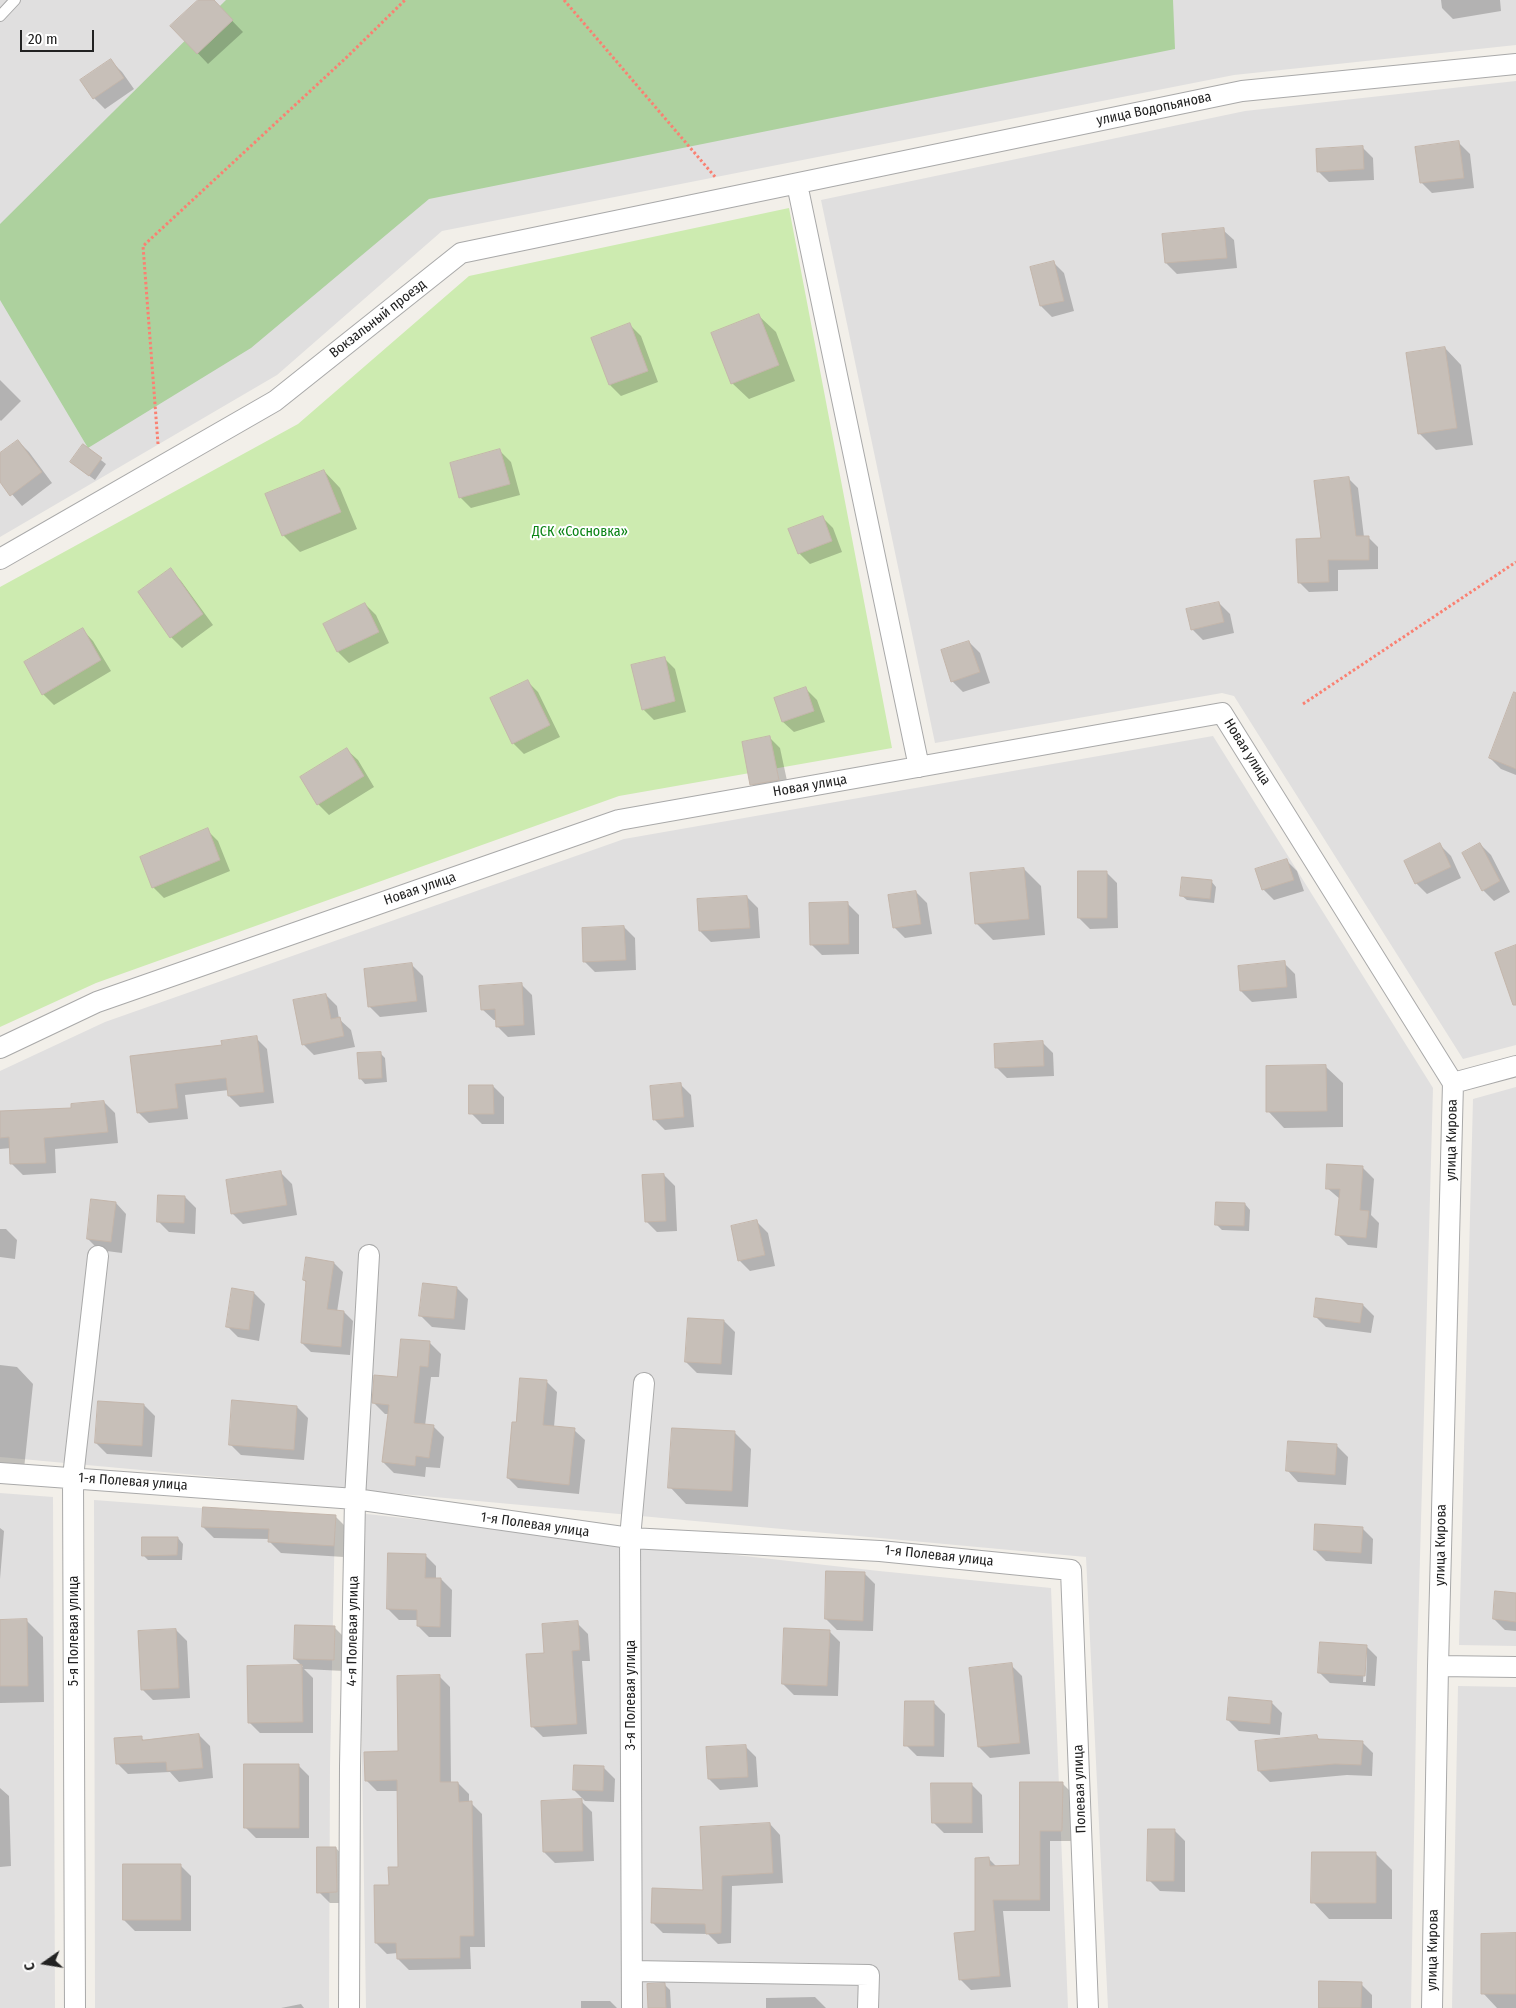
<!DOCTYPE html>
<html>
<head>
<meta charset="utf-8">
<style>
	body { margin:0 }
	#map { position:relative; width:1516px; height:2008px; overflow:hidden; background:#f2efe9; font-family:"Fira Sans Condensed",sans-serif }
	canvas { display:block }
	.north { position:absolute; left:20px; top:1938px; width:50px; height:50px; -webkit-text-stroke:4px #fff; paint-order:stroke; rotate:257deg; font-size:14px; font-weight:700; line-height:20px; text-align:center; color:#222 }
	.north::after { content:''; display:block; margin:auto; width:18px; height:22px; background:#222; clip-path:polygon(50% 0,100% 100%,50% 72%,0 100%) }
	.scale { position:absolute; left:20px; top:30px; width:74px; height:22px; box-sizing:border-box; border:2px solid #222; border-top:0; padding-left:6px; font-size:15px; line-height:18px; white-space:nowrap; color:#222; -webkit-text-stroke:4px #fff; paint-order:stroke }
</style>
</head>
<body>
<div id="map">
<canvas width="1516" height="2008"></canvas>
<div class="north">С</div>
<div class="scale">20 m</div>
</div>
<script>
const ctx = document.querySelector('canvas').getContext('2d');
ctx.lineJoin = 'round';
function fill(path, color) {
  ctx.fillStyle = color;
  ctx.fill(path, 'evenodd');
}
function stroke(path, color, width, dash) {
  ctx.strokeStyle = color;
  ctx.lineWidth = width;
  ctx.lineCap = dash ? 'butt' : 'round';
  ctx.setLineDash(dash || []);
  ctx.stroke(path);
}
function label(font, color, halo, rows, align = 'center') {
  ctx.font = font + ' "Fira Sans Condensed",sans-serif';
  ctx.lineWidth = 4;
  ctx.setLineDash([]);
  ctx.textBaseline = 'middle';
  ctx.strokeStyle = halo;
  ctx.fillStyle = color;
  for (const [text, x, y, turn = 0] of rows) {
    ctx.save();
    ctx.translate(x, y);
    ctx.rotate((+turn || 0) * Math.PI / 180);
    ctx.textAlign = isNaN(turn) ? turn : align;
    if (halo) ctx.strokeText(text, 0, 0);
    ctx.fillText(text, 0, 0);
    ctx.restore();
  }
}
fill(new Path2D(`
	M0 0H1516V45L1234 75 442 231 277 375 0 537Z
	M1516 81V1045L1463 1059 1234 696 1222 693 935 743 821 200 1245 111Z
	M1213 736 1433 1088 1417 1665 1411 2008H1108L1086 1557 0 1457V1071L105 1022 624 839Z
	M1516 1087V1646L1459 1645 1473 1099Z
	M0 1493 53 1497 55 2008H0Z
	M94 1500 335 1518 330 1766 329 2008H95Z
	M358 1513 879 1571 1051 1588 1068 2008H366Z
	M1458 1686 1516 1687V2008H1452Z`), '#e0dfdf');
fill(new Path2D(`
	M789 208 892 748 619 796 96 983 0 1027V587L298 424 469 276Z`), '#cdebb0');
fill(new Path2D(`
	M226 0H1173L1175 49 429 199 251 348 88 448 0 300V224Z`), '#add19e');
fill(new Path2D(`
	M199 0H212L243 32 208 64 172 26Z
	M1441 0H1500L1501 11 1453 19 1442 8Z
	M111 61 122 72 134 89 105 109 94 98 82 80Z
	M1459 143 1470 154 1474 188 1432 193 1421 182Z
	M1362 147 1373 158 1374 180 1329 182 1318 171Z
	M1223 230 1234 240 1237 268 1177 274 1166 263Z
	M1053 262 1064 273 1074 311 1052 317 1041 306 1032 268Z
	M759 316 776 332 795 381 749 399 732 383Z
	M630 325 641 336 658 382 621 396 610 385Z
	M1445 348 1461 365 1473 445 1436 450 1419 433Z
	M0 380 21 401 1 421 0 420Z
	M18 441 29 452 52 483 22 506 0 480V455Z
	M83 446 106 464 95 480 77 467Z
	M500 451 511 462 520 495 471 508 460 497Z
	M324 471 340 488 357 529 300 552 283 535Z
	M1348 478 1358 488 1364 537H1368L1378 547V569L1338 570V591L1309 592 1299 582 1322 539Z
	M822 517 833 528 842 552 810 564 799 553Z
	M170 570 181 581 213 625 182 648 171 637Z
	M1219 603 1230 614 1234 633 1203 640 1192 629Z
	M365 604 376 615 389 643 349 663 338 652 325 624Z
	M83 630 93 641 111 671 54 705 43 694Z
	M969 642 980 653 990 683 963 692 952 681Z
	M664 658 675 669 686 712 654 720 643 709Z
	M527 681 538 692 560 737 524 754 513 743Z
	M806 689 817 700 825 722 794 732 783 722Z
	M1516 728V775L1501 769 1490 758Z
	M769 737 780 748 789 790 763 795 752 784Z
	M347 750 358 760 374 787 329 815 318 804Z
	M207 830 218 841 230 871 164 898 153 887Z
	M1480 844 1491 855 1510 892 1494 901 1483 890Z
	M1440 845 1451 856 1461 878 1427 894 1416 883Z
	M1286 860 1297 871 1304 891 1274 900 1263 889Z
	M1024 869 1041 886 1045 935 993 940 976 923Z
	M1106 872 1117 883 1118 928 1090 929 1079 918Z
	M1211 881 1216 887 1214 903 1187 900 1181 895Z
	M916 892 927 903 932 934 905 938 894 927Z
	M747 897 758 908 760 938 711 942 700 931Z
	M848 904 859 915V954L822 955 811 944Z
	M624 927 635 938 636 970 595 972 584 961Z
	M1284 963 1295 974 1297 998 1252 1002 1241 991 1239 967Z
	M412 965 423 976 427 1012 380 1017 369 1006Z
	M521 984 532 995 535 1035 508 1037 497 1026V1020H494L482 1009Z
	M326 995 337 1006 339 1019 351 1030 355 1047 314 1055 303 1044Z
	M256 1038 267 1049 274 1103 240 1107 229 1096V1090L185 1095 188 1119 149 1123 138 1112 223 1046Z
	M1042 1042 1053 1053 1054 1076 1007 1078 996 1067Z
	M380 1053 385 1058 387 1082 365 1084 360 1078Z
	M1326 1067 1343 1083V1127L1284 1128 1268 1111Z
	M680 1084 691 1095 694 1127 665 1130 654 1119Z
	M493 1086 504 1097V1124H482L471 1113Z
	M104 1102 115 1113 118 1143 55 1149 56 1173 23 1175 12 1164 11 1148 0 1149V1113L73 1109Z
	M1363 1168 1374 1179 1371 1215 1379 1223 1377 1248 1348 1245 1337 1234 1340 1199 1327 1188Z
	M281 1173 292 1184 297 1215 243 1224 232 1213Z
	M664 1175 675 1186 677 1231 657 1232 646 1221Z
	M185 1197 196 1208 195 1234 169 1232 158 1221Z
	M116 1203 126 1214 122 1253 99 1250 88 1239Z
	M1245 1204 1250 1210 1249 1231 1222 1230 1216 1224Z
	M757 1222 768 1233 775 1266 750 1271 739 1260Z
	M0 1229H6L17 1240 15 1259 0 1257Z
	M334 1263 343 1272 337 1312H344L353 1321 350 1355 311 1352 302 1343 307 1283 304 1280Z
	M457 1288 468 1299 465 1330 432 1327 421 1316Z
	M254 1293 265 1304 259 1341 238 1337 227 1326Z
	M1363 1305 1374 1316 1371 1333 1326 1327 1315 1316Z
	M724 1321 735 1332 732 1375 697 1373 686 1362Z
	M430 1343 441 1354 439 1377H431L425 1426H433L444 1437 440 1468 426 1467 425 1477 394 1473 383 1462 389 1414H385L374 1403 399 1379Z
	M0 1365 17 1367 33 1384 24 1469 0 1466Z
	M547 1382 557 1392 554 1427 574 1430 585 1440 579 1494 518 1488 508 1478 517 1424Z
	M144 1405 155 1416 152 1457 107 1454 96 1443Z
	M297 1407 308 1418 304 1460 241 1455 230 1444Z
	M735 1433 751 1449 748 1507 686 1504 670 1487Z
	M1337 1446 1348 1457 1346 1485 1298 1482 1288 1471Z
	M335 1516 346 1527 344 1557 281 1553 270 1542V1539L214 1538 203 1527Z
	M0 1528 4 1531 0 1579Z
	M1362 1528 1373 1539 1372 1564 1326 1561 1315 1550Z
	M178 1538 183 1544 182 1560H148L143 1555Z
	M425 1555 436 1566V1579H441L452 1590 451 1637H429L418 1626V1620H399L388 1609Z
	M864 1573 875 1584 873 1631 837 1630 826 1619Z
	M1516 1594V1631L1505 1630 1494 1619Z
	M26 1620 43 1637 44 1702 0 1703V1621Z
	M577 1623 588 1634 590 1661H582L587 1734 543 1737 532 1726 545 1654Z
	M334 1627 345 1638 344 1671 304 1669 313 1678V1733H260L249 1722 248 1667H303L295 1659Z
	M176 1630 187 1641 190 1698 153 1700 142 1689Z
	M829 1631 840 1642 838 1696 794 1695 783 1684Z
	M1366 1646 1377 1657 1375 1686 1330 1683 1319 1672ZM1365 1654H1367L1366 1682H1363Z
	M1011 1665 1022 1676 1030 1754 990 1758 979 1747Z
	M439 1676 450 1687 451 1783H458L469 1794V1803H471L482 1814 485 1947H470L471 1969 409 1970 398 1959V1953L387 1954 376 1943 390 1886 399 1868 398 1791H377L366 1780 399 1753Z
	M1271 1702 1282 1713 1280 1735 1239 1731 1228 1720Z
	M934 1703 945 1714 944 1757 917 1756 906 1745Z
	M199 1735 210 1746 213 1778 179 1782 170 1772 128 1774 117 1763 141 1738 145 1741Z
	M1317 1737 1320 1740 1362 1742 1373 1753 1372 1776 1347 1775 1270 1782 1259 1771Z
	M745 1746 756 1757 758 1787 720 1790 709 1779Z
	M298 1765 309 1776V1838H256L245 1827Z
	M604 1768 615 1779 614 1802 585 1801 574 1790Z
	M1062 1783 1073 1794V1841H1050V1911H1003L1011 1987 971 1990 960 1979 976 1932 988 1858 997 1867H1020Z
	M971 1784 982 1795 983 1833H944L933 1822Z
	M0 1788 9 1796 11 1866 0 1867Z
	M581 1801 592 1812 594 1861 555 1863 544 1852Z
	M770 1824 780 1835 783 1883 732 1886 731 1943 718 1944 708 1934 663 1933 652 1922 705 1891Z
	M1174 1830 1185 1841V1892L1160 1891 1149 1880Z
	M336 1848 347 1860V1903H330L319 1892Z
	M1375 1853 1392 1870V1919H1329L1313 1902Z
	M180 1865 191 1876V1931H135L124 1920Z
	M1516 1935V2008H1497L1483 1993Z
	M1361 1984 1372 1995V2008H1320Z
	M665 1985 670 1990 671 2008H649Z
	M815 1997 826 2008H766V1998Z
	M581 2001H610L617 2008H581Z
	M301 2004 304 2008H281Z`), '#0003');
const building = new Path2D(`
	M198 0H214L233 20 197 54 170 26Z
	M111 59 124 78 93 99 80 80Z
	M1459 141 1464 178 1420 183 1415 147Z
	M1363 146 1364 169 1317 172 1316 149Z
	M1224 228 1227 258 1165 263 1162 234Z
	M1054 261 1064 301 1040 306 1030 267Z
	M759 314 779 365 731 384 711 333Z
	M630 323 648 371 609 385 591 338Z
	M1445 347 1457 428 1418 434 1406 353Z
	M18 440 42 472 10 496 0 482V453Z
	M83 444 102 458 89 476 70 462Z
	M500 449 510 484 459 498 450 463Z
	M324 470 341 512 282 536 265 494Z
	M1349 477 1356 536H1369V560H1328L1329 582 1298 583 1296 539 1321 538 1314 481Z
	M823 516 832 541 798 554 788 529Z
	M171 568 203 614 170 638 138 592Z
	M1219 602 1224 622 1191 630 1186 609Z
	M365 603 379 632 337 652 323 624Z
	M83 628 101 660 42 695 24 662Z
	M969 641 980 672 951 682 941 650Z
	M665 657 675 701 642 710 631 665Z
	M528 680 550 725 512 744 490 698Z
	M806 687 814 711 782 722 774 698Z
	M1514 692 1516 693V769L1489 758Z
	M770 736 779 780 750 785 742 742Z
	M347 748 364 776 317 805 300 777Z
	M208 828 220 860 152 888 140 857Z
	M1440 843 1451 867 1415 884 1404 861Z
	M1480 843 1500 881 1482 891 1462 853Z
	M1287 859 1294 880 1262 890 1255 869Z
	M1024 868 1029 919 975 924 970 873Z
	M1078 871H1107V918H1078Z
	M1182 877 1212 880 1210 899 1180 896Z
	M916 891 921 924 893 928 888 895Z
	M747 896 750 928 699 931 697 899Z
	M848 902 849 944 810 945 809 903Z
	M624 926 626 960 583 962 582 928Z
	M1516 945V1005H1513L1495 953Z
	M1285 961 1287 987 1240 991 1238 966Z
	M412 963 417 1001 368 1007 364 969Z
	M522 983 524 1025 496 1027 495 1009 481 1010 479 986Z
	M326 994 331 1019 340 1017 344 1036 302 1045 293 1000Z
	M257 1036 264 1092 228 1096 226 1078 175 1084 178 1108 137 1113 130 1056 222 1045 221 1041Z
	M1043 1041 1044 1066 995 1068 994 1044Z
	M381 1052 382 1078 359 1079 357 1053Z
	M1326 1065 1327 1111 1266 1112V1066Z
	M681 1083 684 1117 653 1120 650 1086Z
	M469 1085H493L494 1114H469Z
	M104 1101 108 1132 44 1138 46 1163 10 1164 9 1137 0 1138V1111L71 1108V1104Z
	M1327 1164 1363 1166 1360 1210 1369 1211 1366 1238 1335 1235 1340 1189H1326Z
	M281 1171 287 1205 231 1214 226 1180Z
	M664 1174 666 1221 645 1222 642 1175Z
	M158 1195 185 1196 184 1223 157 1222Z
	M91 1199 116 1202 111 1242 87 1239Z
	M1216 1202 1245 1203 1244 1226 1215 1225Z
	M757 1220 765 1255 738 1261 731 1226Z
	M306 1257 334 1262 327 1309 344 1311 341 1347 301 1343 306 1281 303 1280Z
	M423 1283 457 1287 454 1319 419 1316Z
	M232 1288 254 1292 249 1330 226 1327Z
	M1316 1298 1363 1304 1360 1323 1314 1317Z
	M688 1318 724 1320 721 1364 685 1362Z
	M401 1339 430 1341 428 1367 420 1366 414 1423 434 1425 429 1458 416 1456 415 1466 382 1462 389 1405 372 1403 374 1375 397 1377Z
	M520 1378 547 1380 543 1425 575 1428 569 1485 507 1478 512 1422H516Z
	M232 1400 297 1406 294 1450 229 1445Z
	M98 1401 144 1404 142 1446 95 1443Z
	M672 1428 735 1431 732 1491 668 1488Z
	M1288 1441 1337 1444 1335 1475 1286 1471Z
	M203 1507 336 1515 334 1546 268 1542 269 1529 202 1527Z
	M1315 1524 1363 1527 1361 1553 1314 1550Z
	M142 1537H178L177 1555 142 1556Z
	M388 1553 426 1554 425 1578H441L440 1627 417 1626V1610L387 1609Z
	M826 1571 865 1572 863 1621 825 1619Z
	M1495 1591 1516 1593V1622L1493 1619Z
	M27 1619 28 1686H0V1620Z
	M578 1621 580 1650 572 1651 577 1724 531 1727 526 1654 544 1653 542 1624Z
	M295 1625 335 1626 334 1660 294 1659Z
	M784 1628 830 1630 827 1686 782 1684Z
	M176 1629 179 1688 141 1690 138 1631Z
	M1320 1642 1367 1645 1365 1676 1318 1673Z
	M1012 1663 1020 1743 978 1747 969 1668Z
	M302 1665 303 1722 248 1723 247 1666Z
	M440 1675V1782H458L459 1802 472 1801 474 1936H460V1958L397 1959 396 1943H375L374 1885H389L388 1867H398L397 1780 365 1781 364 1752 398 1751 397 1676Z
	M1229 1697 1272 1701 1270 1724 1227 1720Z
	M905 1701H934V1746H904Z
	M199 1734 203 1768 167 1771 166 1762 116 1764 114 1738 142 1736V1740Z
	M1317 1735 1318 1739 1363 1741 1361 1765 1335 1764 1258 1771 1255 1741Z
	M746 1745 748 1777 708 1779 706 1747Z
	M244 1764H299V1828H244Z
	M574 1765 604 1766 603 1791 573 1790Z
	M1020 1782H1063L1062 1831H1040V1900H993L1000 1976 959 1980 954 1933 975 1931V1858L989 1857 990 1866 1019 1865Z
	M931 1783H972V1823H932Z
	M582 1799 583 1851 543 1852 541 1801Z
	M770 1823 773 1873 722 1876 721 1933 706 1934 705 1924 651 1923 652 1888 703 1890 700 1827Z
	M1148 1829H1175L1174 1881H1147Z
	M317 1847H336L337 1892 317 1893Z
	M1312 1852H1376V1903H1311Z
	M123 1864H181V1920H123Z
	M1516 1933V1994H1481V1934Z
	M1319 1981 1362 1982 1361 2008H1319Z
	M665 1983 666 2008H648L647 1984Z`);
fill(building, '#c7bfb8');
stroke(building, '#c4b6ab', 1);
const lane = new Path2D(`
	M0 16 15 0`);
const street = new Path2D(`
	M797 184 919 767
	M0 559 275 401 461 253 1242 91 1516 64
	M0 1048 97 1002 619 820 1222 713 1453 1083
	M1453 1083 1516 1066
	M0 1473 355 1499 630 1538 880 1551 1071 1570 1088 2008
	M1438 1666 1516 1667
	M632 1971 869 1975 868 2008
	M75 2008 73 1477 98 1256
	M349 2008 350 1766 355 1499 369 1255
	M632 2008 630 1538 644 1383
	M1432 2008 1438 1666 1453 1083`);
stroke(lane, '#a9a9a9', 12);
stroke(street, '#a9a9a9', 22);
stroke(new Path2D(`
	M564 0 716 178
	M158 444 143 246 348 56 405 0
	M1303 704 1516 562`), '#fa8072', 3, [2.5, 2.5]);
stroke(lane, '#fff', 10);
stroke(street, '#fff', 20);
label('14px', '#222', '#fff', [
	["улица Водопьянова",1154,109,-12],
	["Вокзальный проезд",378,319,-38],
	["Новая улица",1247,752,58],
	["Новая улица",810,786,-10],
	["Новая улица",420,889,-19],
	["улица Кирова",1452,1140,-89],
	["1-я Полевая улица",133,1482,4],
	["1-я Полевая улица",535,1525,8],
	["улица Кирова",1441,1545,-89],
	["1-я Полевая улица",939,1556,6],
	["5-я Полевая улица",74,1631,-90],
	["4-я Полевая улица",353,1631,-89],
	["3-я Полевая улица",631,1695,-90],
	["Полевая улица",1080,1789,-92],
	["улица Кирова",1433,1950,-89]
]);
label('14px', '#0c8416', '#fff', [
	["ДСК «Сосновка»",580,532]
]);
</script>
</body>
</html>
